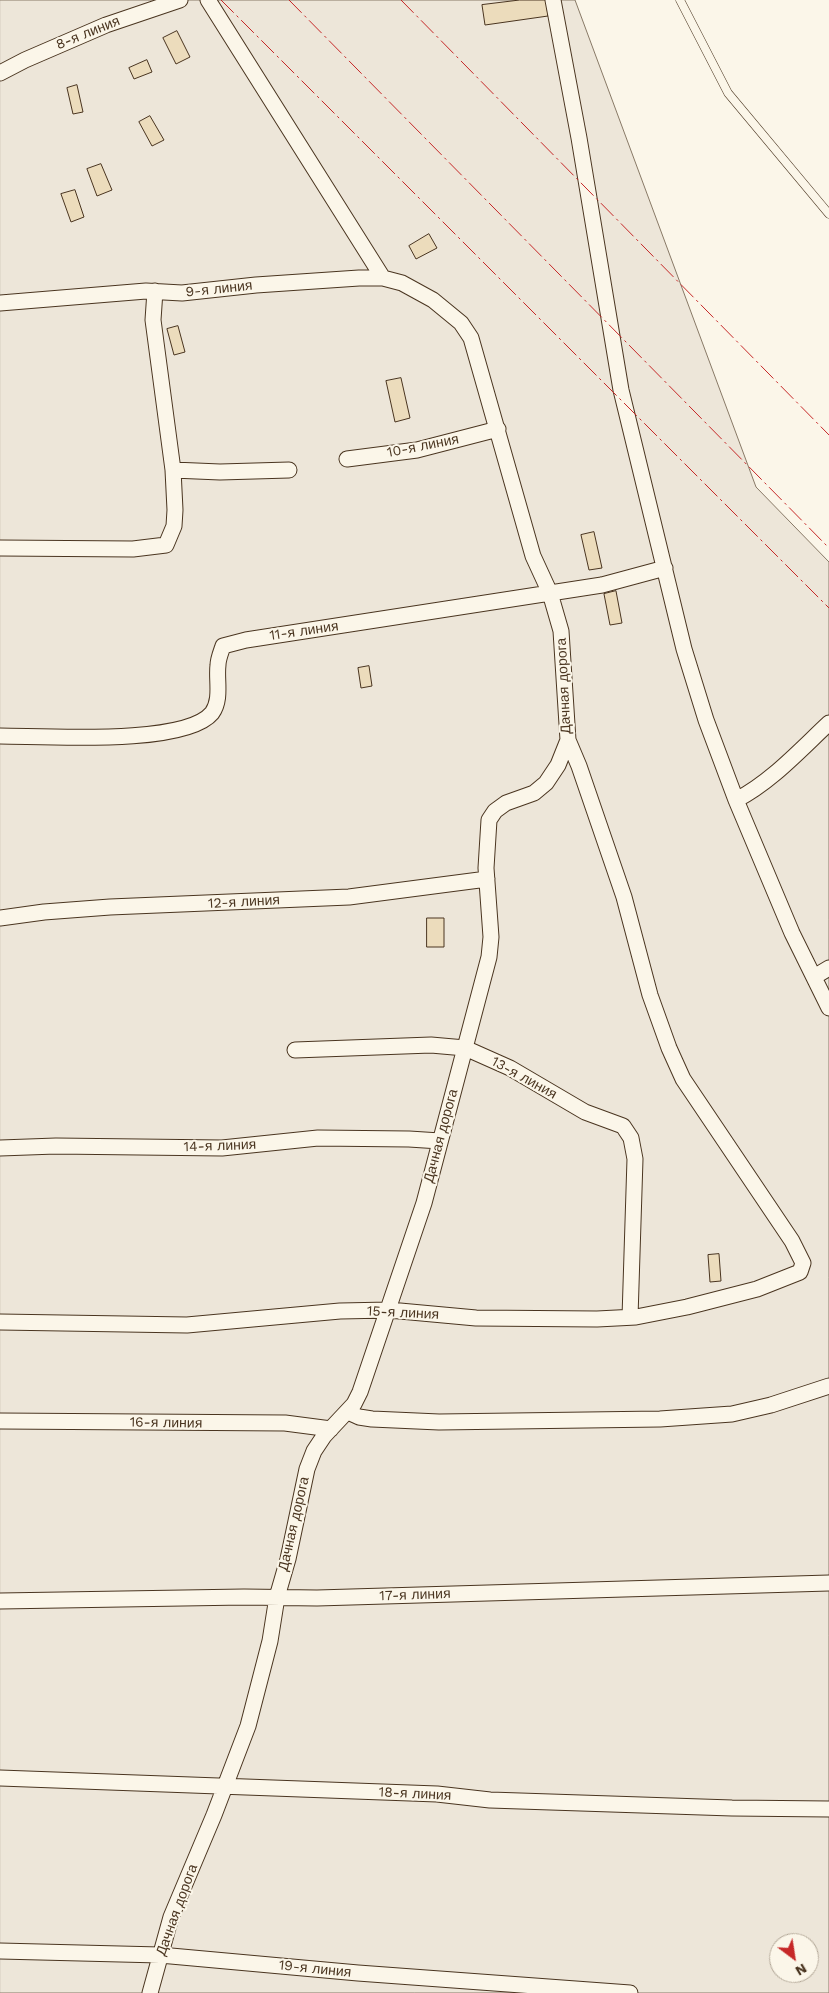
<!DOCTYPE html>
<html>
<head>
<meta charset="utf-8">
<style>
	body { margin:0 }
	#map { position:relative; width:829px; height:1993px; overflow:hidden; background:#fbf6e9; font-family:"Work Sans",sans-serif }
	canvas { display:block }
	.north { position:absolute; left:769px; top:1933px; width:50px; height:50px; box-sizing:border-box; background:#fbf6e9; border:1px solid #b4a999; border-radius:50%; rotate:149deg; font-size:14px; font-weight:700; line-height:20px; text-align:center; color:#4a3520 }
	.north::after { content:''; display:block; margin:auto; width:18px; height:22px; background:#c62828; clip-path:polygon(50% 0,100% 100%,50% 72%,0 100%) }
</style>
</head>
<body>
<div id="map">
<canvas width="829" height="1993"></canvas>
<div class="north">N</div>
</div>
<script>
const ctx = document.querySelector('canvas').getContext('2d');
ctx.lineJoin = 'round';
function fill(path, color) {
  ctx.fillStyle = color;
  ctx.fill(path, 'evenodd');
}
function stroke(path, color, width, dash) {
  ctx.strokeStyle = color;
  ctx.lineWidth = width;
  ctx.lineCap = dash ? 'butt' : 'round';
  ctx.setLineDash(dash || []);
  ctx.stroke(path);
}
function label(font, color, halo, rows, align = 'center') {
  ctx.font = font + ' "Work Sans",sans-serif';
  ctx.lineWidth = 4;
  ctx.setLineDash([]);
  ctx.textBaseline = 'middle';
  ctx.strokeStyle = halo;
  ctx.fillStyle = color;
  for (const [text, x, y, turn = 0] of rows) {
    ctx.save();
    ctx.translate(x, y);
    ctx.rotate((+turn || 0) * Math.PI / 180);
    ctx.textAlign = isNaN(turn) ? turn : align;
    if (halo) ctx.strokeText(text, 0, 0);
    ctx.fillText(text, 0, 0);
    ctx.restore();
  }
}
const green = new Path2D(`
	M0 0H575L756 487 829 562V1993H0ZM779 1943H809V1973H779Z`);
fill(green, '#ede6d9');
stroke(green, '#887966', 1);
const building = new Path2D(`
	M520 0H546L548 16 485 25 482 5Z
	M177 31 190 57 176 64 163 38Z
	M147 60 152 72 134 79 129 68Z
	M77 85 83 112 73 114 67 88Z
	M150 116 164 140 152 146 139 122Z
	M101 164 112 190 97 196 87 169Z
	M75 190 84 217 71 222 61 194Z
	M429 234 437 248 416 259 409 246Z
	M178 326 185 352 174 355 167 329Z
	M401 378 410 418 395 422 386 381Z
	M594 532 602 568 589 570 581 535Z
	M616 591 622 623 610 625 604 594Z
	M369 666 372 686 361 688 358 668Z
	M427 918H444V947H427Z
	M719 1254 721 1281 710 1282 708 1255Z`);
fill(building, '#ecdcbc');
stroke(building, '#4a3520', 1);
const service = new Path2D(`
	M680 0 728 93 829 214`);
const minor = new Path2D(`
	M208 0 383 278
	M553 0 579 138 621 390 684 649 706 720 736 800 792 933 829 1008
	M0 73 25 60 106 25 180 0
	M0 303 146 291 182 293 256 285 359 278H383L402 283 433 300 461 323 471 338 533 556 550 593 561 631 568 740 558 765 546 783 534 793 506 803 495 811 489 820 486 868 491 937 489 957 424 1203 360 1392 354 1404 324 1436 314 1451 307 1469 288 1559 277 1597 270 1641 248 1726 214 1815 171 1917 150 1993
	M347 459 417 450 498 429
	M173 470 220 472 289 470
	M0 548 133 549 166 545 174 526 175 510 173 470 153 320 155 291
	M0 736C44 736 185 746 212 713 222 699 216 680 218 665 218 659 221 652 223 646L246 640 602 585 665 568
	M736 800C771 782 800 750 829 723
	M0 918 44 912 110 907 349 897 487 879
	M814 977 829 968
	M295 1050 431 1045 465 1048 510 1068 585 1112 623 1126 631 1138 635 1159 630 1317
	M0 1148 56 1146 222 1148 318 1138 409 1139 440 1141
	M0 1322 187 1325 340 1311 389 1310 476 1318 597 1319 636 1317 687 1307 757 1289 800 1272 803 1263 792 1241 683 1079 669 1048 650 995 624 897 579 766 568 740
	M348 1412 359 1417 372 1419 439 1422 660 1419 732 1414 771 1405 829 1386
	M0 1421 285 1423 331 1429
	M0 1601 244 1597 317 1598 829 1583
	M0 1778 437 1794 490 1800 732 1808 829 1809
	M0 1951 160 1955 358 1973 630 1993`);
stroke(service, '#4a3520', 9);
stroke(minor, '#4a3520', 17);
stroke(service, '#fbf6e9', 8);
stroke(minor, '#fbf6e9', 15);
stroke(new Path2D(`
	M221 0 829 608
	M289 0 829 548
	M401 0 829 435`), '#c62828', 1, [18, 4, 2.5, 4]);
label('14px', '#4a3520', '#fbf6e9', [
	["8-я линия",88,33,-22],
	["9-я линия",219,289,-6],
	["10-я линия",423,446,-11],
	["11-я линия",304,631,-8],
	["Дачная дорога",564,686,-93],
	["12-я линия",244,902,-3],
	["13-я линия",524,1078,29],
	["Дачная дорога",441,1136,-75],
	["14-я линия",220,1146,-2],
	["15-я линия",403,1313,3],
	["16-я линия",166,1423,1],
	["Дачная дорога",294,1524,-77],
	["17-я линия",415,1595,-2],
	["18-я линия",415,1794,3],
	["Дачная дорога",177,1910,-70],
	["19-я линия",315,1969,6]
]);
</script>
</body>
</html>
